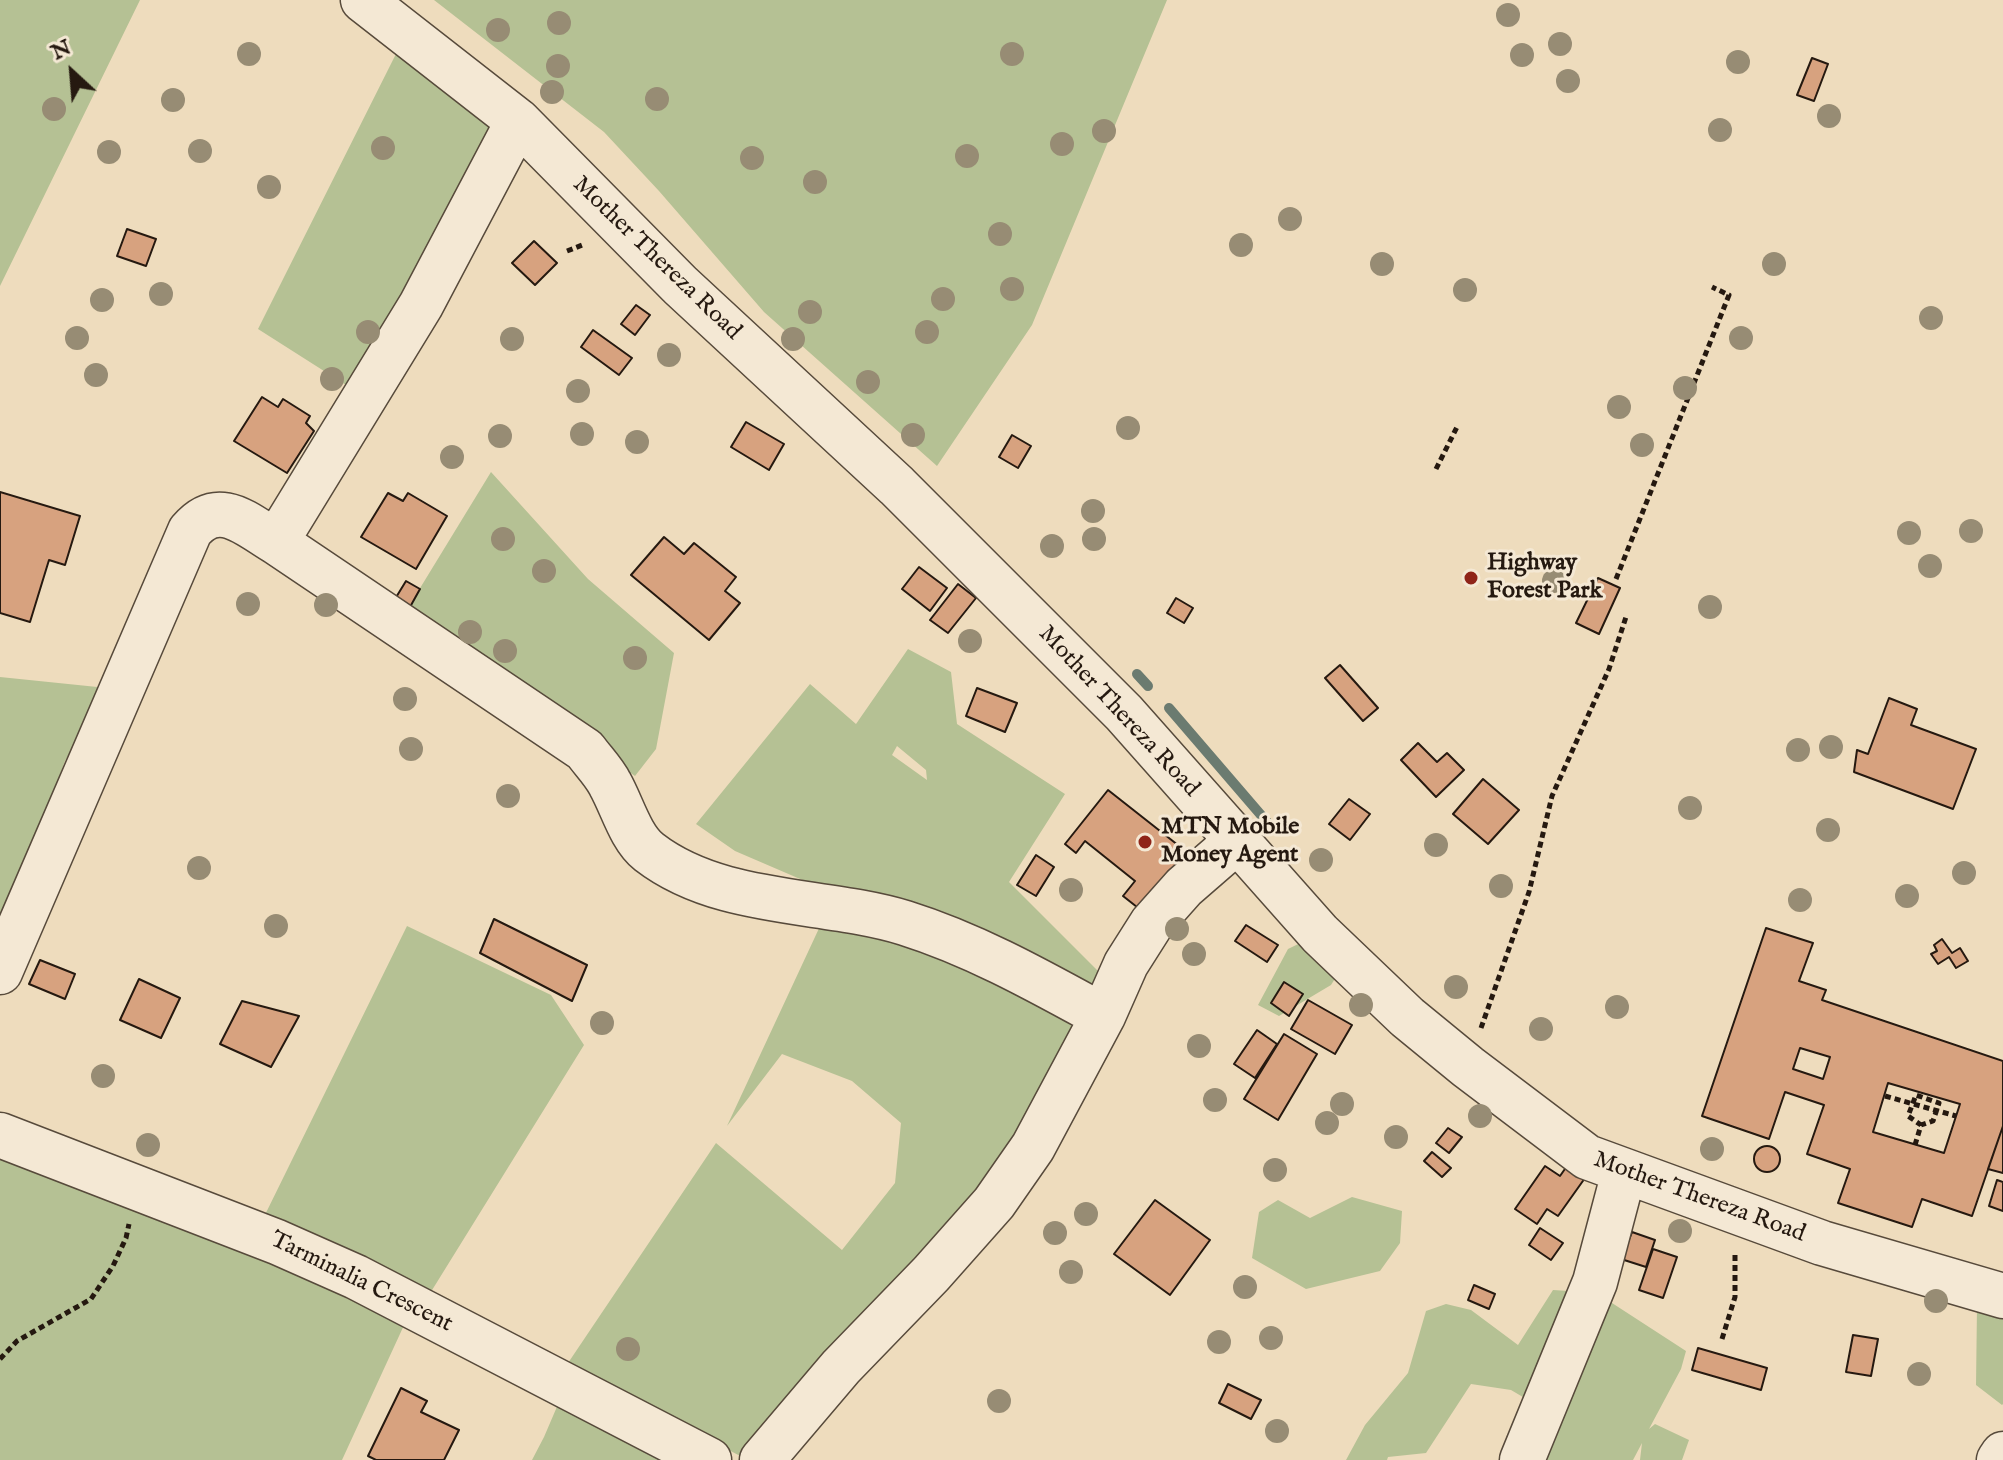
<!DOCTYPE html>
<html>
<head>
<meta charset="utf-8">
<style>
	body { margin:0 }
	#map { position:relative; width:2003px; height:1460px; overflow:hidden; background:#eedcbd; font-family:"IM FELL English",serif }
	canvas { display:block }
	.north { position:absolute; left:32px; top:32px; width:80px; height:80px; -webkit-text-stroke:6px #f4e8d4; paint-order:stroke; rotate:334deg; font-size:22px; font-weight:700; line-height:32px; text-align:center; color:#251910 }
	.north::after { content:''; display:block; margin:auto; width:28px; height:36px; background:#251910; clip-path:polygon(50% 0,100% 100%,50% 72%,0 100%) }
</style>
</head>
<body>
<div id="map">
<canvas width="2003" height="1460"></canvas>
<div class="north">N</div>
</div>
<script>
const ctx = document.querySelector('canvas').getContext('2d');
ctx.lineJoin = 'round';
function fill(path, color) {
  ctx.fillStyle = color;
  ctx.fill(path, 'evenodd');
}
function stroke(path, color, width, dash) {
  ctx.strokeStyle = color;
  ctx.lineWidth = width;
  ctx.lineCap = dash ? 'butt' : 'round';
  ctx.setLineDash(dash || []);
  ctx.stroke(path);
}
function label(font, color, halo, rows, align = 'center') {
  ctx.font = font + ' "IM FELL English",serif';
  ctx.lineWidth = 6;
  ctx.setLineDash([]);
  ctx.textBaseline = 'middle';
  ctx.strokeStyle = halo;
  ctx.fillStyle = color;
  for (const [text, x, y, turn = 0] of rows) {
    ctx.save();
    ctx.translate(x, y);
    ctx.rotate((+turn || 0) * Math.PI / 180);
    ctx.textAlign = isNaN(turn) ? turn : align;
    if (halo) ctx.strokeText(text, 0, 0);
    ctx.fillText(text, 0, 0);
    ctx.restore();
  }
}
fill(new Path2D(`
	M0 0H140L0 286Z
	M434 0H1167L1032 325 937 466 764 312 659 191 604 132Z
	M414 18 522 100 357 392 258 329Z
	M491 472 588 579 674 653 656 749 635 776 403 616Z
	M908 649 951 672 957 724 1065 794 1009 882 1107 980 1038 1142 748 1460 566 1366 716 1143 842 1250 895 1183 901 1123 852 1081 782 1054 727 1126 835 894 735 851 696 824 810 684 856 724ZM897 746 926 770 927 780 892 755Z
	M0 677 107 688 65 761 0 935Z
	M407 926 551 995 584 1045 429 1295 259 1227Z
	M1329 929 1351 953 1331 985 1279 1016 1258 1005 1288 949Z
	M0 1145 411 1310 342 1460H0Z
	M1352 1197 1402 1211 1400 1243 1380 1271 1306 1289 1252 1258 1259 1212 1278 1200 1310 1218Z
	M1575 1279 1686 1351 1681 1369 1649 1429 1655 1424 1689 1440 1682 1460H1640L1642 1443 1633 1460H1516L1545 1410 1511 1390 1471 1384 1426 1453 1388 1457 1387 1460H1346L1365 1425 1408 1373 1426 1311 1446 1304 1471 1310 1518 1345 1553 1290 1569 1291Z
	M2003 1294V1404L2002 1405 1976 1385 1977 1307Z
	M565 1388 714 1460H532L544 1437Z`), '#b5c194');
stroke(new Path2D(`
	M1137 674 1148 686
	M1169 708 1267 822`), '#6b7b70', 10);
const building = new Path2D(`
	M1812 58 1828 64 1814 101 1797 95Z
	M127 229 156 239 146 266 117 256Z
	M534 241 557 263 535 285 512 263Z
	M636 305 650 315 635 335 621 324Z
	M593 330 632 358 619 375 581 347Z
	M262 397 278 407 283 399 310 416 306 423 314 431 287 473 234 441Z
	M746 422 784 444 769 470 731 447Z
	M1012 435 1031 446 1018 468 999 457Z
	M0 492 80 516 65 565 49 560 30 622 0 613Z
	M388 493 403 501 408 493 447 516 416 569 361 537Z
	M664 537 684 554 694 543 736 577 725 591 740 603 709 640 631 575Z
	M919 567 947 588 930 611 902 589Z
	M1598 578 1620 588 1599 634 1576 623Z
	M406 581 420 589 410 607 395 599Z
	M958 584 976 598 948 633 930 620Z
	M1176 598 1193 608 1184 623 1167 613Z
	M1340 665 1378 708 1363 721 1325 678Z
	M977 688 1017 703 1005 732 966 716Z
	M1889 698 1917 709 1911 725 1976 749 1953 809 1854 772 1857 750 1868 754Z
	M1418 743 1437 762 1447 753 1464 770 1436 797 1401 760Z
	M1483 779 1519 810 1488 844 1453 814Z
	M1108 790 1188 853 1142 911 1123 896 1135 881 1085 841 1076 853 1065 844Z
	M1349 799 1370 814 1350 840 1329 824Z
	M1036 855 1054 867 1036 896 1017 885Z
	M494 919 587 965 572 1001 480 953Z
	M1246 925 1278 945 1267 962 1235 941Z
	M1766 928 1813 943 1799 981 1826 990 1822 1000 2003 1061V1126L1972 1216 1922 1199 1912 1227 1838 1203 1850 1169 1807 1154 1824 1105 1785 1092 1769 1139 1702 1116ZM1800 1048 1830 1057 1823 1079 1793 1069ZM1888 1083 1960 1104 1944 1153 1873 1132Z
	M1942 939 1952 953 1960 948 1968 961 1956 968 1949 957 1938 964 1931 954 1937 951 1934 945Z
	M40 960 75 974 65 999 29 984Z
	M139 979 180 998 161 1038 120 1020Z
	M1284 982 1303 994 1289 1016 1271 1003Z
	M1308 1000 1352 1025 1335 1054 1291 1029Z
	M242 1001 299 1016 271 1067 220 1044Z
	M1257 1030 1277 1044 1255 1078 1234 1064Z
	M1284 1034 1317 1054 1278 1120 1244 1099Z
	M2003 1126V1173L1988 1169Z
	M1448 1128 1462 1137 1449 1153 1436 1143Z
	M1754 1159a13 13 0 1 1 26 0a13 13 0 1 1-26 0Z
	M1432 1152 1451 1168 1442 1177 1424 1161Z
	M1545 1166 1560 1176 1567 1166 1585 1178 1558 1216 1547 1209 1537 1224 1515 1209Z
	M1997 1180 2003 1182V1211L1989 1206Z
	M1155 1200 1210 1240 1170 1295 1114 1254Z
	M1540 1228 1563 1243 1551 1260 1529 1245Z
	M1632 1232 1655 1240 1646 1267 1621 1259Z
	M1653 1249 1677 1257 1663 1298 1639 1290Z
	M1474 1285 1495 1294 1489 1309 1468 1300Z
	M1853 1335 1878 1339 1871 1376 1846 1372Z
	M1698 1348 1767 1368 1761 1390 1692 1370Z
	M1228 1384 1261 1400 1251 1419 1219 1403Z
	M401 1388 427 1401 421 1412 459 1430 444 1460H376L368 1456Z`);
fill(building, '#d7a27f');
stroke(building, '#251910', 2);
const minor = new Path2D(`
	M363 0 518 121 680 285 897 486 1124 713 1320 934 1407 1017 1468 1067 1587 1157 1822 1243 2003 1296
	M276 542 421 305 518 121
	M0 972 190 531C219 497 246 524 276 542L585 750C593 761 604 772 610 784 622 805 630 837 649 852 720 907 824 898 905 923 975 945 1039 981 1103 1016
	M0 1135 277 1242 356 1277 709 1460
	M762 1460 841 1367 931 1274 994 1203 1033 1147 1103 1016 1126 964 1152 923 1184 887 1237 841
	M1522 1460 1595 1282 1624 1172
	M1999 1460 2003 1454`);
stroke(minor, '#574a3b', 47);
stroke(new Path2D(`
	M567 251 585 244
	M1436 469 1458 425
	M1616 579 1729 295 1712 287
	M1481 1028 1529 892 1552 796 1609 669 1626 617
	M1885 1096 1956 1116
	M1915 1145 1921 1125 1933 1121 1939 1103 1916 1095 1908 1116 1921 1125
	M1722 1339 1735 1297V1252
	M0 1359 17 1341 91 1299 113 1266 126 1238 129 1224`), '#251910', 5, [6, 4]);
stroke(minor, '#f4e8d4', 44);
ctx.fillStyle = '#978c74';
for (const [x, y] of [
	[1508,15],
	[559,23],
	[498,30],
	[1560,44],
	[249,54],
	[1012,54],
	[1522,55],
	[1738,62],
	[558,66],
	[1568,81],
	[552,92],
	[657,99],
	[173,100],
	[54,109],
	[1829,116],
	[1720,130],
	[1104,131],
	[1062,144],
	[383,148],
	[200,151],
	[109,152],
	[967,156],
	[752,158],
	[815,182],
	[269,187],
	[1290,219],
	[1000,234],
	[1241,245],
	[1382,264],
	[1774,264],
	[1012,289],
	[1465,290],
	[161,294],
	[943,299],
	[102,300],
	[810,312],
	[1931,318],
	[368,332],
	[927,332],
	[77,338],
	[1741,338],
	[512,339],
	[793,339],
	[669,355],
	[96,375],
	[332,379],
	[868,382],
	[1685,388],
	[578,391],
	[1619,407],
	[1128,428],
	[582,434],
	[913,435],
	[500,436],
	[637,442],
	[1642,445],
	[452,457],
	[1093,511],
	[1971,531],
	[1909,533],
	[503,539],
	[1094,539],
	[1052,546],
	[1930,566],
	[544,571],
	[1554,581],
	[248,604],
	[326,605],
	[1710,607],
	[470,632],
	[970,641],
	[505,651],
	[635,658],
	[405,699],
	[1831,747],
	[411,749],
	[1798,750],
	[508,796],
	[1690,808],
	[1828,830],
	[1436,845],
	[1321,860],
	[199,868],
	[1964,873],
	[1501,886],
	[1071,890],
	[1907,896],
	[1800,900],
	[276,926],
	[1177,929],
	[1194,954],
	[1456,987],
	[1361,1005],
	[1617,1007],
	[602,1023],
	[1541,1029],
	[1199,1046],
	[103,1076],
	[1215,1100],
	[1342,1104],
	[1480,1116],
	[1327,1123],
	[1396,1137],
	[148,1145],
	[1712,1149],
	[1275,1170],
	[1086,1214],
	[1680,1231],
	[1055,1233],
	[1071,1272],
	[1245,1287],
	[1936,1301],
	[1271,1338],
	[1219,1342],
	[628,1349],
	[1919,1374],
	[999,1401],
	[1277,1431]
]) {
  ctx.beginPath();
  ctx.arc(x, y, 12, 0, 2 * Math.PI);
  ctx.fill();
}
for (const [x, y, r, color] of [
	[1471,578,8,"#8f2418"],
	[1145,842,8,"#8f2418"]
]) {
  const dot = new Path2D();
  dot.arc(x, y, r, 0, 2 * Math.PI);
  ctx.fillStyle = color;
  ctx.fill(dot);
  stroke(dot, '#f4e8d4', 3);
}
label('24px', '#251910', '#f4e8d4', [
	["Mother Thereza Road",656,259,44],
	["Mother Thereza Road",1118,712,47],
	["Mother Thereza Road",1699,1198,20],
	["Tarminalia Crescent",361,1283,26]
]);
label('bold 24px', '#251910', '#f4e8d4', [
	["Highway",1487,564],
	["Forest Park",1487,592],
	["MTN Mobile",1161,828],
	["Money Agent",1161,856]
], 'left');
</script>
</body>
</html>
